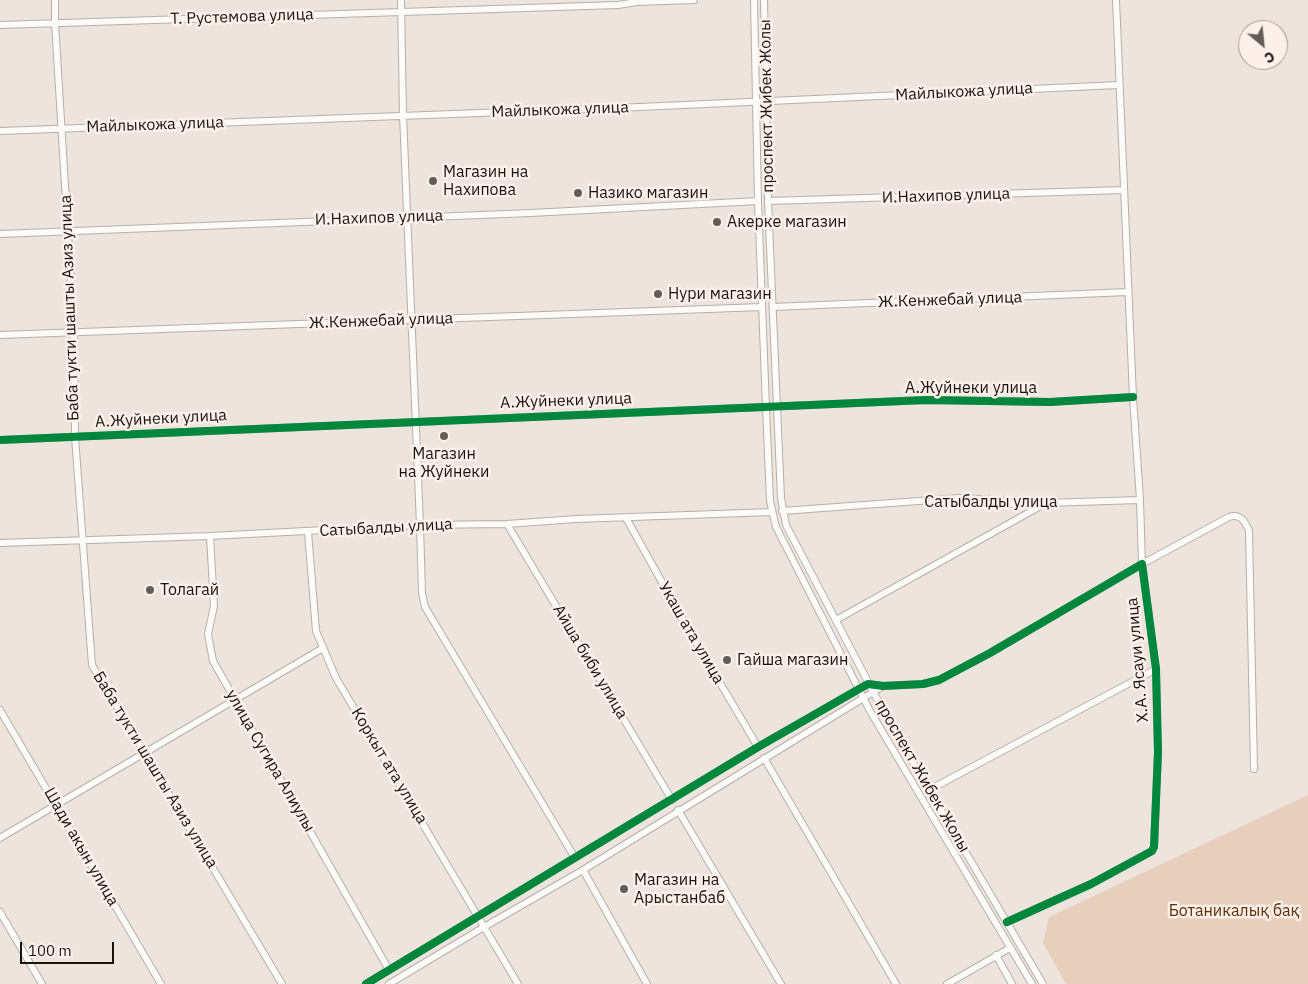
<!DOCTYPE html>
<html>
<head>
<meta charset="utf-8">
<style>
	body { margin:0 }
	#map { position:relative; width:1308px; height:984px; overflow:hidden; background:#ede4de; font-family:"IBM Plex Sans",sans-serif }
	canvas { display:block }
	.north { position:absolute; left:1238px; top:20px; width:50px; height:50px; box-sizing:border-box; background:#fdf0e8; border:1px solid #a29892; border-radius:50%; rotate:152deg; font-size:14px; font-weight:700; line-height:20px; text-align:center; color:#191410 }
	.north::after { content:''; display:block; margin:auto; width:18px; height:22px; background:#635d58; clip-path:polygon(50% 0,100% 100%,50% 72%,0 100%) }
	.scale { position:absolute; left:20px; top:942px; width:94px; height:22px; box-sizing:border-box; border:2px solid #191410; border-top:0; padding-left:6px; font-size:15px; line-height:18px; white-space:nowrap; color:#191410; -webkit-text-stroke:4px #fdf0e8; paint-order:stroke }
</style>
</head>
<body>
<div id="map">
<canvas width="1308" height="984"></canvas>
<div class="north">С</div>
<div class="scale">100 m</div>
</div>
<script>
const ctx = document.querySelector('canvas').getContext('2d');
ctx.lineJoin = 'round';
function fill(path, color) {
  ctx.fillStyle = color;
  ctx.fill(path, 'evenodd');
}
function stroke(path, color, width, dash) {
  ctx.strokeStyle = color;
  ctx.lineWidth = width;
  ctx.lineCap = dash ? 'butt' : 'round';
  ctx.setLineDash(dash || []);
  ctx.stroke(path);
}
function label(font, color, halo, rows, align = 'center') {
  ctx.font = font + ' "IBM Plex Sans",sans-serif';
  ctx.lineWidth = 5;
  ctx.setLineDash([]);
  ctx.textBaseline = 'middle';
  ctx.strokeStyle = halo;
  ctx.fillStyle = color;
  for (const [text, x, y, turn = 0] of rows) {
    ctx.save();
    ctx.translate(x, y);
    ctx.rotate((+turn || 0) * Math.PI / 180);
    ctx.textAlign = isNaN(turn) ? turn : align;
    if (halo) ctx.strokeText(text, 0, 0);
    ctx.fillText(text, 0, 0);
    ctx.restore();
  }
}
fill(new Path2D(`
	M1308 795V984H1066L1043 943 1049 917Z`), '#e8cebc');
const minor = new Path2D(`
	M55 0V23L74 331 75 437 92 665 282 984
	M401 0 403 115 420 525 422 593 425 607 575 858
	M754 0 758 201 766 407 770 501 776 527 870 711 1032 984
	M764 0 768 201 777 407 781 498 786 525 888 720 1043 984
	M1116 0 1133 397 1140 500 1142 564 1229 517C1240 513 1245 521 1249 531L1254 769
	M0 25 618 5 637 2 694 0
	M0 131 640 107 1119 85
	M768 201 1124 190
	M0 234 531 213 758 201
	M773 307 1128 292
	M0 335 762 307
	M0 440 926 400 1050 402 1133 397
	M782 511 959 498 998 500 1014 504 1140 500
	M626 518 691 634 758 747
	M507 524 672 800
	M308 532 316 631 336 678 518 984
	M210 536 214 606 208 634 213 661 389 970
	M0 543 210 536 420 525 507 524 576 519 772 512
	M836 620 1046 503
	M0 710 161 984
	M764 758 896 984
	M929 790 1156 669
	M678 810 781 984
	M0 838 323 648
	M583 870 647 984
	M0 912 42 984
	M996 955 1012 984
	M366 984 758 747 859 689 868 684 883 686 923 684 939 680 990 653 1142 564 1156 669 1158 752 1154 847 1152 851 1091 884 1007 922
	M389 984 484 927 583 870 883 686
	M947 984 1010 948`);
stroke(minor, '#b5afaa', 8);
stroke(minor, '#fcfbfa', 6);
stroke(new Path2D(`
	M0 440 926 400 1050 402 1133 397
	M366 984 758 747 859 689 868 684 883 686 923 684 939 680 990 653 1142 564 1156 669 1158 752 1154 847 1152 851 1091 884 1007 922`), '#00873e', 8);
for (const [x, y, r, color] of [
	[433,181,5,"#635d58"],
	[578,193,5,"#635d58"],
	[717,222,5,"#635d58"],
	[658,294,5,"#635d58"],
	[444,436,5,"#635d58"],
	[150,590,5,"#635d58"],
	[727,660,5,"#635d58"],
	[624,889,5,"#635d58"]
]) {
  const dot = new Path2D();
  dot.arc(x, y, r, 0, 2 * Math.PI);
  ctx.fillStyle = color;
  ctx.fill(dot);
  stroke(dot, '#fdf0e8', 2);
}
label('16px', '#191410', '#fdf0e8', [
	["Т. Рустемова улица",242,17,-2],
	["Майлыкожа улица",964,92,-3],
	["проспект Жибек Жолы",767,106,-91],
	["Майлыкожа улица",560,110,-2],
	["Майлыкожа улица",155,125,-2],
	["И.Нахипов улица",946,196,-2],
	["И.Нахипов улица",379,218,-2],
	["Ж.Кенжебай улица",950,300,-2],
	["Баба тукти шашты Азиз улица",70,308,-92],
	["Ж.Кенжебай улица",381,321,-2],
	["А.Жуйнеки улица",971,388],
	["А.Жуйнеки улица",566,401,-2],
	["А.Жуйнеки улица",161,419,-3],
	["Сатыбалды улица",991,502],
	["Сатыбалды улица",386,528,-3],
	["Укаш ата улица",691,633,60],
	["Х.А. Ясауи улица",1138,660,-95],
	["Айша биби улица",590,662,59],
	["улица Сугира Алиулы",270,761,60],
	["Коркыт ата улица",389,766,59],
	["Баба тукти шашты Азиз улица",155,770,59],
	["проспект Жибек Жолы",922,776,60],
	["Шади акын улица",81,847,60]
]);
label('16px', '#191410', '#fdf0e8', [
	["Магазин на",443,172],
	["Нахипова",443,190],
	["Назико магазин",588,193],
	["Акерке магазин",727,222],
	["Нури магазин",668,294],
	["Магазин",444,454,"center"],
	["на Жуйнеки",444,472,"center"],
	["Толагай",160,590],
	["Гайша магазин",737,660],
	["Магазин на",634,880],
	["Арыстанбаб",634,898]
], 'left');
label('16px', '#5c2f08', '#fdf0e8', [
	["Ботаникалық бақ",1234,911]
]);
</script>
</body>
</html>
